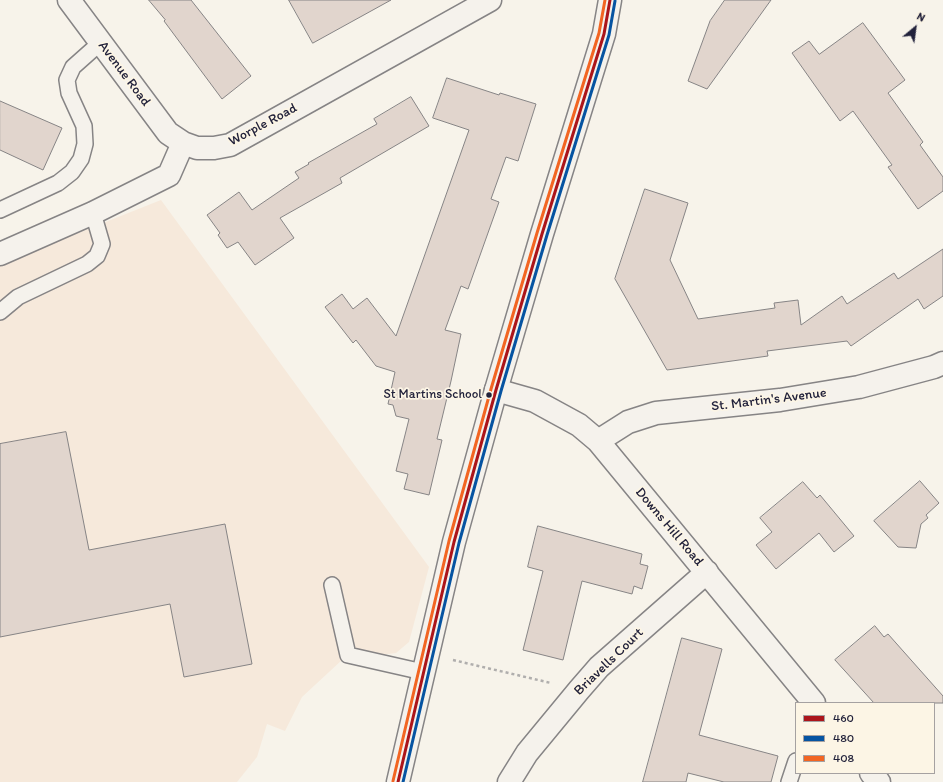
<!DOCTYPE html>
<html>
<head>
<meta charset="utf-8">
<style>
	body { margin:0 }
	#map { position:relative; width:943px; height:782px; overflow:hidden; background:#f7f3ea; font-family:Itim,sans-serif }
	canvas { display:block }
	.legend { position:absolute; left:795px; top:702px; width:140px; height:72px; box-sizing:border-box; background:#fcf5e5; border:1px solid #a5a1a1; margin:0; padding:5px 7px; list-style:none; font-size:12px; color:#22223b }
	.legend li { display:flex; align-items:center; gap:8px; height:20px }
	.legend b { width:20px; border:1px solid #a5a1a1 }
	.north { position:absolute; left:895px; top:8px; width:40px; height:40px; -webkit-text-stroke:3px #fcf5e5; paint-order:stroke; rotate:29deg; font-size:11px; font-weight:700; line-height:16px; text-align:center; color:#22223b }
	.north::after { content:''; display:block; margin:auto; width:14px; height:18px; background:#22223b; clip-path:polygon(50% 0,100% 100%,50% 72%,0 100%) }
</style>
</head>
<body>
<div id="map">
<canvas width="943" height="782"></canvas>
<ul class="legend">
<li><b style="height:5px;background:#ac151a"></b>460</li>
<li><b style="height:5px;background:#0654a2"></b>480</li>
<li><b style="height:5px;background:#f26522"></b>408</li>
</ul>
<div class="north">N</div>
</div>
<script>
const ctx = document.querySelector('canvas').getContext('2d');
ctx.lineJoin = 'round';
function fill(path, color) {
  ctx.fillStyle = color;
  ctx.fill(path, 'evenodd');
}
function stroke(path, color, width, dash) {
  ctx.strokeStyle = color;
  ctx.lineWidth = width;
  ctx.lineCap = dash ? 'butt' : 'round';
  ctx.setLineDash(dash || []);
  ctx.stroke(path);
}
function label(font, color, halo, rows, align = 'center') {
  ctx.font = font + ' Itim,sans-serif';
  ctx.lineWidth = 3.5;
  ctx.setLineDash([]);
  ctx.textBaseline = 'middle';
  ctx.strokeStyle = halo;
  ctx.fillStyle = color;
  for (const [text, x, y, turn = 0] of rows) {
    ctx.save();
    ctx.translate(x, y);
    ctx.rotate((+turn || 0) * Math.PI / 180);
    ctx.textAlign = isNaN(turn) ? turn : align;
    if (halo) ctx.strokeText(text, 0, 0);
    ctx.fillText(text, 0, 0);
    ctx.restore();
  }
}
fill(new Path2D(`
	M161 200 429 567 409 642 396 653 342 660 302 697 285 731 267 724 257 757 237 782H0V264Z`), '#f6e9db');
const building = new Path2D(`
	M149 0H191L251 76 222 99 164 21 165 20Z
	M289 0H391L313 43Z
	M725 0H771L707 89 688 81 710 21Z
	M863 23 905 80 888 93 923 142 920 145 943 177V191L918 209 888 167 892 165 853 111 840 121 792 53 809 41 819 54Z
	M447 78 499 95 500 93 536 104 518 161 506 157 491 199 499 202 468 289 461 286 445 330 461 334 451 381 437 439 442 440 429 495 404 489 408 474 396 471 409 419 396 416 393 405 388 404 395 372 376 366 356 340 353 343 325 307 342 294 353 309 367 298 396 336 469 130 433 118Z
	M411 97 429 126 340 178 342 183 280 218 294 238 255 265 238 242 227 248 218 235 220 233 207 215 239 192 252 210 299 178 295 172 309 164 308 163 377 124 374 119Z
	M0 101 62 128 43 170 0 150Z
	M645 189 688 203 670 260 698 319 775 308 774 303 798 300 801 325 842 296 847 304 894 273 898 279 943 249V296L924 309 918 299 851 346 847 341 767 351 768 356 667 370 615 279Z
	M66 432 89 550 225 524 252 664 184 677 170 604 0 637V444Z
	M920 481 939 503 926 515 928 518 921 524 916 548 898 547 874 521Z
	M803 482 817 498 820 495 854 536 834 552 819 533 776 569 756 545 772 532 760 518Z
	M538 526 642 554 640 564 648 566 642 589 634 586 632 594 582 581 563 660 523 650 543 571 528 567Z
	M875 626 884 637 888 634 943 696V703H874L835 660Z
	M682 638 722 649 699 735 778 756 771 782H724L688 773 686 782H643Z`);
fill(building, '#e1d5cd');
stroke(building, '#868485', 1);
const service = new Path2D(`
	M0 210 58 183 72 172 81 159 85 144 84 126 69 93 67 80 73 67 100 43
	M0 312 18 297 87 264 97 256 102 244 93 213
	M332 585 348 655 423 672
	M789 782 796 761`);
const minor = new Path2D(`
	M69 0 168 133 183 143 197 148H214L230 145 257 130 490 0
	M0 254 93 213 169 175 183 143
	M496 390 535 401 579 425 598 441 814 703
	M598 441 628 422 656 413 780 400 859 387 934 367 943 363
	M871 773 879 782
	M509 782 527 753 579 690 599 667 707 572`);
const secondary = new Path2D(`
	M398 782 454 542 496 390 542 234 604 34 610 0`);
stroke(service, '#868485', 18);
stroke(minor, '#868485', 25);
stroke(secondary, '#868485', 25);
stroke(new Path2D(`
	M453 660 551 683`), '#b0aead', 2.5, [3, 3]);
stroke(service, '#f5f2ec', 15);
stroke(minor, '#f5f2ec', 22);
stroke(secondary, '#f5f2ec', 22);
stroke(new Path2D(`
	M398 782 454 542 496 390 542 234 604 34 610 0`), '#ac151a', 3);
stroke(new Path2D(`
	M403 782 459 543 501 391 547 235 609 35 615 1`), '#0654a2', 3);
stroke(new Path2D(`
	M393 781 449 541 491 389 537 233 599 33 605 0`), '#f26522', 3);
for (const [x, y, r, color] of [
	[489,395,3.5,"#22223b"]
]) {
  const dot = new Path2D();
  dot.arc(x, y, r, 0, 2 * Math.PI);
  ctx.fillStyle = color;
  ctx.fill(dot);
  stroke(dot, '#fcf5e5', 1.5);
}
label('13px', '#22223b', '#fcf5e5', [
	["St Martins School",482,395]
], 'right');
label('14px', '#22223b', '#fcf5e5', [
	["Avenue Road",124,74,53],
	["Worple Road",263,125,-28],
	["St. Martin's Avenue",769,400,-7],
	["Downs Hill Road",669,527,50],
	["Briavells Court",609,662,-44]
]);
</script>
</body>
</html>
